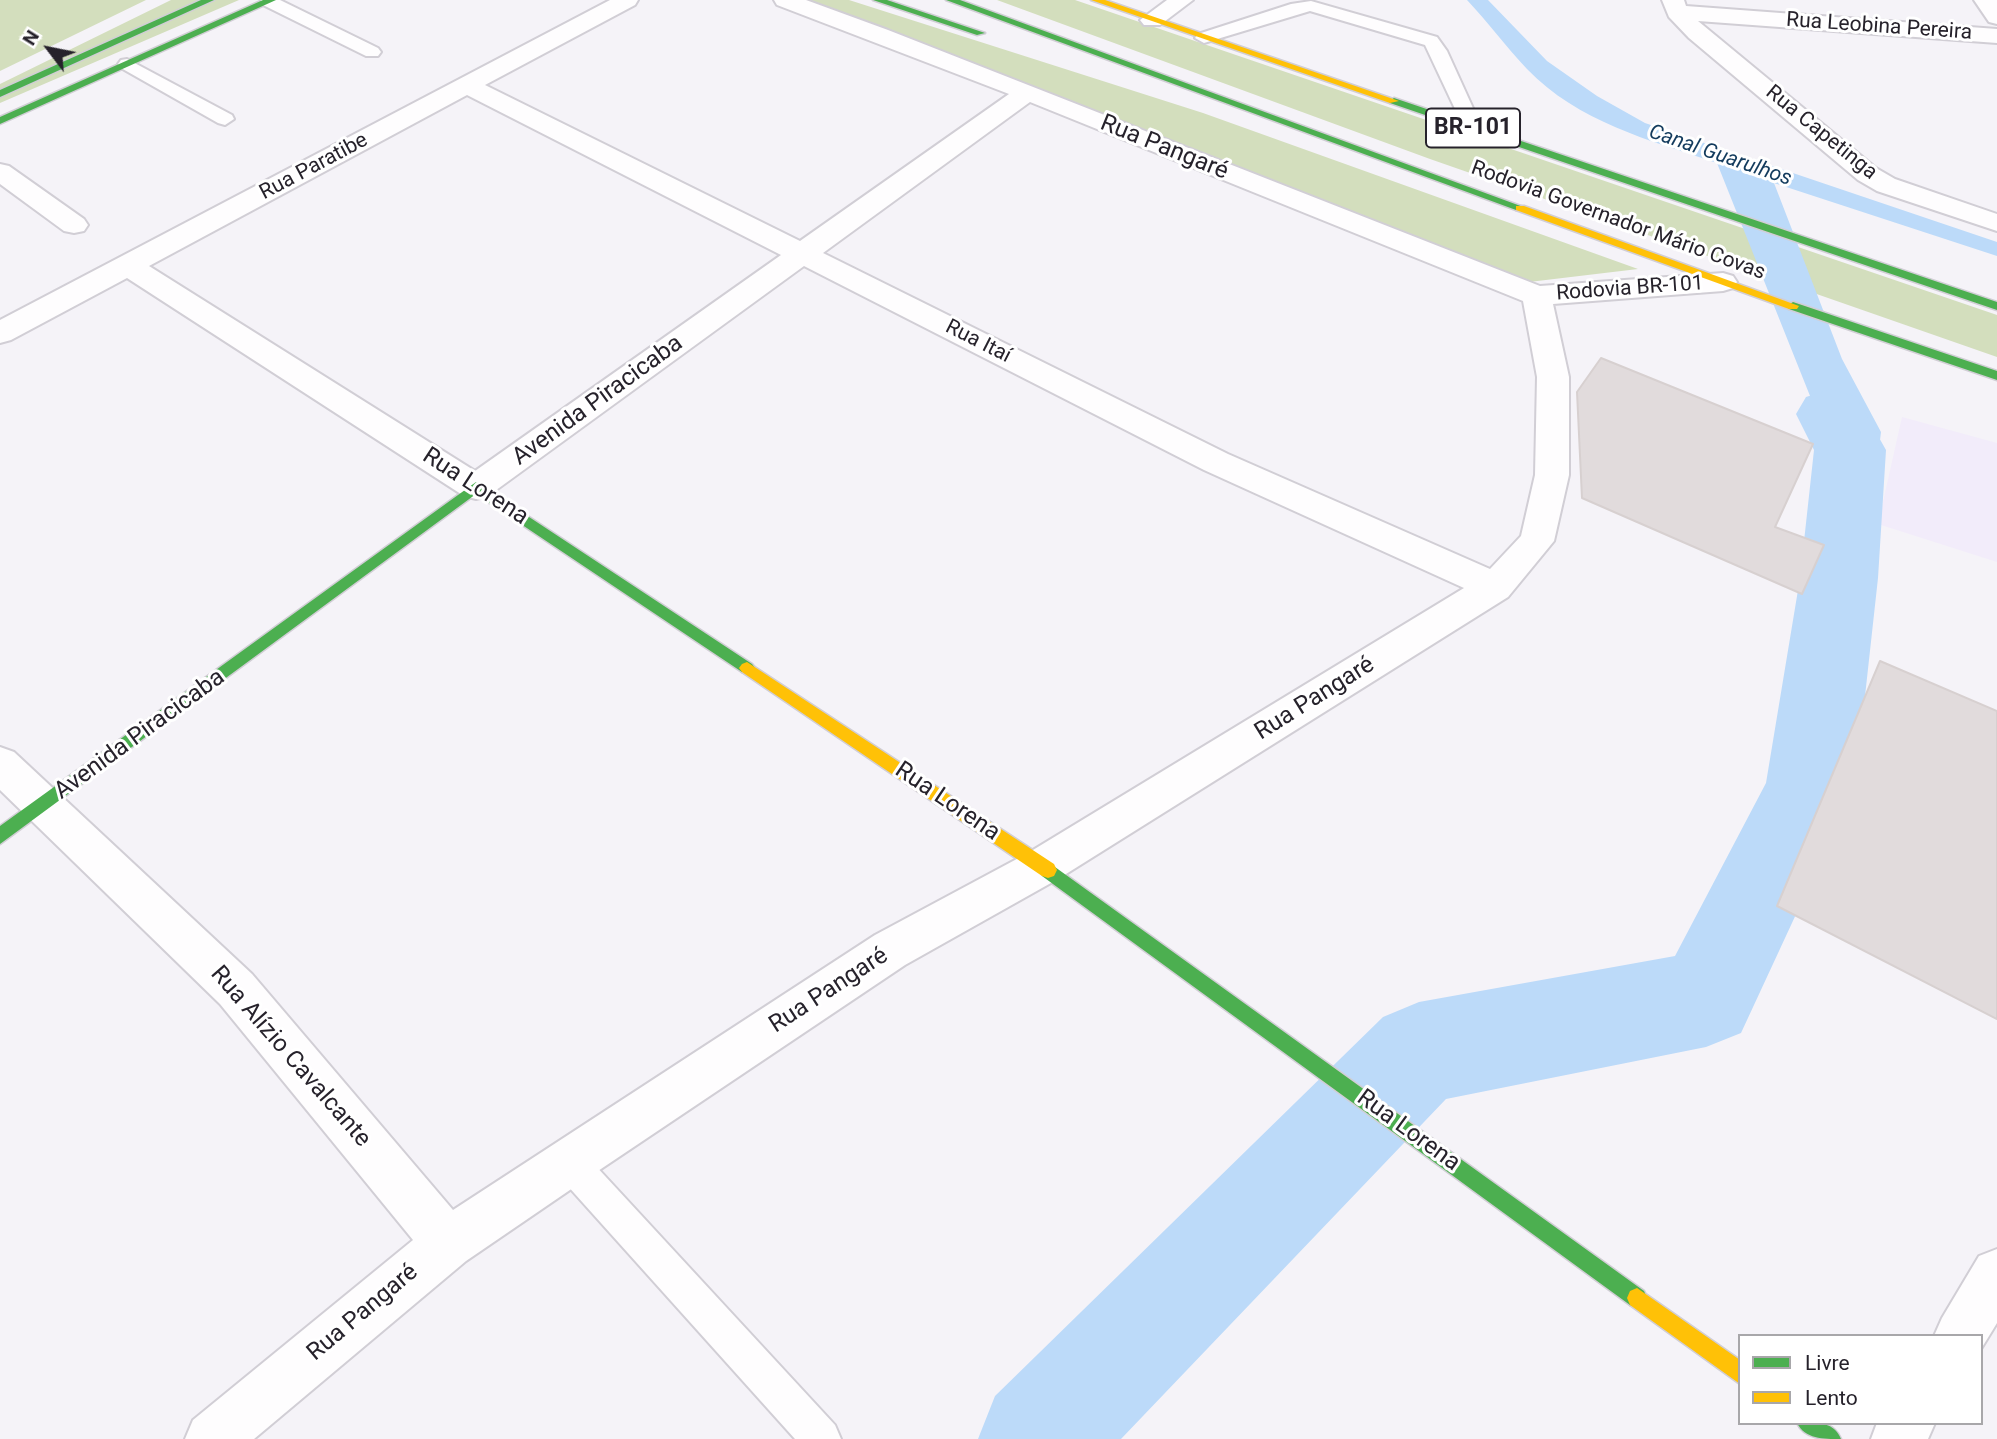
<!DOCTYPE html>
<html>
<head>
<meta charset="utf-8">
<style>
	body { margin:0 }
	#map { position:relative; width:1997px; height:1439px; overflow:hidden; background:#f5f3f8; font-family:Roboto,sans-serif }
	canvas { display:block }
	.legend { position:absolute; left:1738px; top:1334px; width:245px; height:91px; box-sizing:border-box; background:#fff; border:2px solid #a8a7aa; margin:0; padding:9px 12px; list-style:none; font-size:21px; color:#26222b }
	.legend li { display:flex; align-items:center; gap:14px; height:35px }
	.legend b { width:35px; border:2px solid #a8a7aa }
	.north { position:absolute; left:14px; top:14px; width:70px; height:70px; -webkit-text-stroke:5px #fff; paint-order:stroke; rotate:302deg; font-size:19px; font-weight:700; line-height:28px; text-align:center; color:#26222b }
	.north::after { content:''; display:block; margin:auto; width:24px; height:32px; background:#26222b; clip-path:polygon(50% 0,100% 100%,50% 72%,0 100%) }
</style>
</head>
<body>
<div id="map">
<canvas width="1997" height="1439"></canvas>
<ul class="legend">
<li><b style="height:9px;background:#4caf50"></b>Livre</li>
<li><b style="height:9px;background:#ffc107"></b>Lento</li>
</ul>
<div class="north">N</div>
</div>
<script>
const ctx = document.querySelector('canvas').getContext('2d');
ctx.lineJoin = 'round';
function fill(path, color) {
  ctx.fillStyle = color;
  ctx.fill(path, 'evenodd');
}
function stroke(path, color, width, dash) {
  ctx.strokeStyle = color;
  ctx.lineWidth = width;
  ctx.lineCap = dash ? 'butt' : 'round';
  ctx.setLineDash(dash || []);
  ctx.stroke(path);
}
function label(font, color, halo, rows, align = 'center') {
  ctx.font = font + ' Roboto,sans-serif';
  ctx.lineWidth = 6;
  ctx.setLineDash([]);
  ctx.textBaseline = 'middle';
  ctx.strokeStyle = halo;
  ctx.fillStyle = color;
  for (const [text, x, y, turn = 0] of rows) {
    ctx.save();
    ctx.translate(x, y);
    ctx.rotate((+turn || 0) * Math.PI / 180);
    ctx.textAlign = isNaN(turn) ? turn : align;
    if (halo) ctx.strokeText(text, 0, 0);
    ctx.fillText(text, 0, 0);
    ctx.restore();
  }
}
fill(new Path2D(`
	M1902 417 1997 443V562L1878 524Z`), '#f2ecfa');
fill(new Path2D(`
	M0 0H146L0 71Z
	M171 0H239L0 103V84Z
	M793 0H849L1203 113 1638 269 1529 282Z
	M997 0H1075L1997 315V357L1430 159Z`), '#d3debd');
fill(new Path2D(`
	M1467 0H1488L1547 61 1597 96 1645 123 1997 242V256L1774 183 1842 359 1881 432 1868 539 1827 519 1830 446 1717 163C1649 140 1578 122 1527 69 1506 47 1488 22 1467 0Z`), '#bcdaf9');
fill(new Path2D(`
	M1831 389 1856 397 1886 450 1878 578 1855 787 1741 1033 1706 1047 1446 1099 1121 1439H978L995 1396 1383 1017 1419 1002 1675 956 1766 783 1800 578 1814 450 1796 414 1806 397Z`), '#bcdaf9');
const building = new Path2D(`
	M1601 358 1813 444 1775 527 1824 545 1802 594 1582 498 1577 392Z
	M1880 661 1997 711V1019L1777 906Z`);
fill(building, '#e1dbdc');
stroke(building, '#d7d0d0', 2);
const lane = new Path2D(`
	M261 0H280L378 48 381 52 378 56H366L263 5Z
	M1311 1 1437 37 1447 51 1482 128 1480 132 1473 134 1464 128 1425 45 1310 11 1204 43 1195 38 1198 34 1291 4Z
	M127 59 232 115 234 119 225 125 218 123 121 68 118 64 121 60Z
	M569 1144 581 1150 835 1425 841 1439H795L557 1174 551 1162 557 1150Z`);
const street = new Path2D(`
	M610 0H638L635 5 485 85 800 241 1009 94 777 5 774 0H806L888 30 1540 286 1723 273 1733 276 1737 282 1733 288 1723 291 1553 304 1569 377V475L1554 541 1508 597 1058 879 905 965 586 1179 466 1261 254 1439H185L193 1420 413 1240 220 1004 0 790V747L14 752 252 974 453 1210 875 935 1028 853 1464 588 1204 470 804 266 488 496 476 499 464 496 127 278 11 340 0 343V320ZM467 95 781 255 475 471 149 266ZM1030 102 1523 301 1537 377 1535 475 1521 536 1490 569 1228 454 823 253Z
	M1167 0H1193L1160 25H1144L1140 20Z
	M1662 0H1684L1686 6 1997 29V43L1698 21 1876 168 1895 179 1997 214V231L1877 191 1858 180 1689 38 1669 17Z
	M1974 0H1997V24L1989 22Z
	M0 164 9 166 84 219 88 225 84 231 74 233 64 231 0 184Z
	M1997 1249V1323L1981 1349V1336H1934L1942 1318 1979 1256Z
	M1877 1423H1935L1928 1439H1871Z`);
const fast = new Path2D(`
	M201 0H214L0 97V90Z
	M263 0H276L0 124V117Z
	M873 0H887L985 33 977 35Z
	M946 0H960L1526 208 1516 210Z
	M1394 98 1997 302V310L1390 103 1389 101Z
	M1793 302 1997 371V380L1789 309 1787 306Z
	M476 482 752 664 755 668 752 672H742L476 494 0 844V826Z
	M1048 862 1644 1291 1647 1298 1644 1305 1637 1308 1630 1305 1042 876 1039 870 1042 864Z
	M1797 1423C1815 1423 1833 1420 1841 1439 1823 1439 1805 1439 1797 1423Z`);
const slow = new Path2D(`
	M1091 0H1105L1399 101 1390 103Z
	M1516 206H1524L1799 306 1797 309H1789L1516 210Z
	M747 662 1054 864 1057 870 1054 876 1048 878 1042 876 742 672 739 668 742 664Z
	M1637 1288 1740 1360V1384L1630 1305 1627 1298 1630 1291Z`);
stroke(lane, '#d1ced5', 4);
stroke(street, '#d1ced5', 4);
stroke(fast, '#d1ced5', 3);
stroke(slow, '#d1ced5', 3);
fill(lane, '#fefdfe');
fill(street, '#fefdfe');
fill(fast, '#4caf50');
fill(slow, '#ffc107');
label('21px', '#26222b', '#fff', [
	["Rua Leobina Pereira",1879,27,4],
	["Rua Capetinga",1821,133,39],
	["Rua Paratibe",314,167,-28],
	["Rodovia Governador Mário Covas",1618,221,20],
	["Rodovia BR-101",1630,289,-4],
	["Rua Itaí",978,342,27]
]);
label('italic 21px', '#133b5d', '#fff', [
	["Canal Guarulhos",1720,156,19]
]);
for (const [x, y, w] of [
	[1473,128,94]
]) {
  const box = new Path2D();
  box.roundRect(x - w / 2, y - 19.5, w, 39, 5);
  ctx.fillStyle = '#fff';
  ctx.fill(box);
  stroke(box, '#26222b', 2);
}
label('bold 23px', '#26222b', null, [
	["BR-101",1473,128]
]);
label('24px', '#26222b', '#fff', [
	["Rua Pangaré",1164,148,22],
	["Avenida Piracicaba",598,401,-36],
	["Rua Lorena",475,487,33],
	["Rua Pangaré",1315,699,-32],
	["Avenida Piracicaba",140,735,-36],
	["Rua Lorena",947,802,34],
	["Rua Pangaré",829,991,-33],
	["Rua Alízio Cavalcante",290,1057,49],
	["Rua Lorena",1408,1131,36],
	["Rua Pangaré",363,1313,-40]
]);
</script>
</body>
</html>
